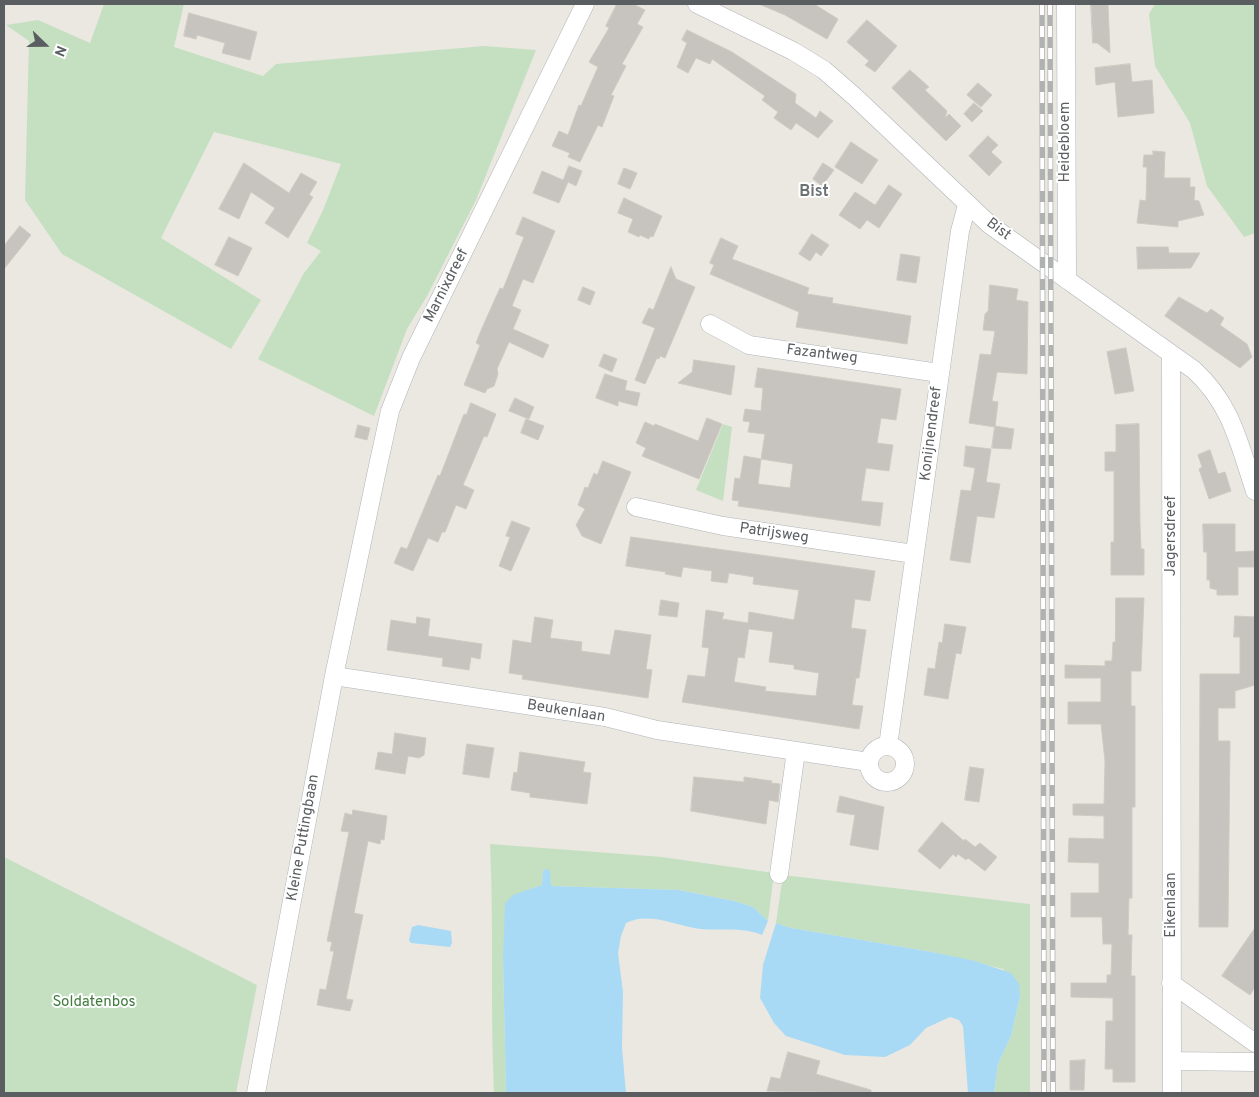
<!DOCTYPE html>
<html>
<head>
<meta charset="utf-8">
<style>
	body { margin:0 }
	#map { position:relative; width:1259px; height:1097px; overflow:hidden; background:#ebe8e2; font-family:Overpass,sans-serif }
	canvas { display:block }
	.frame { position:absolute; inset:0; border:5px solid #5a5e61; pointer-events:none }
	.north { position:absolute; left:20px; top:20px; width:50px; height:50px; -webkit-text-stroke:4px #fff; paint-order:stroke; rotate:112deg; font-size:14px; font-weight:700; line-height:20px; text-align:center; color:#5a5e61 }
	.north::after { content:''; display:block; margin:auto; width:18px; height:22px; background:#5a5e61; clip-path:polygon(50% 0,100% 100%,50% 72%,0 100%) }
</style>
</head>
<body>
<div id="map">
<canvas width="1259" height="1097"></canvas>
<div class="frame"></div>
<div class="north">N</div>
</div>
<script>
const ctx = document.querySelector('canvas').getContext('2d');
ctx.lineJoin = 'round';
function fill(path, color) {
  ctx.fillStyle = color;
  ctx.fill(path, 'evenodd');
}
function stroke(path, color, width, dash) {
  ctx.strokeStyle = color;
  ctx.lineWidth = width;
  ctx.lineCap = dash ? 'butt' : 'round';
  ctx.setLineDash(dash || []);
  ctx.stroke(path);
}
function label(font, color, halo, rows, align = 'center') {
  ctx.font = font + ' Overpass,sans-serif';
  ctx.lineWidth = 4;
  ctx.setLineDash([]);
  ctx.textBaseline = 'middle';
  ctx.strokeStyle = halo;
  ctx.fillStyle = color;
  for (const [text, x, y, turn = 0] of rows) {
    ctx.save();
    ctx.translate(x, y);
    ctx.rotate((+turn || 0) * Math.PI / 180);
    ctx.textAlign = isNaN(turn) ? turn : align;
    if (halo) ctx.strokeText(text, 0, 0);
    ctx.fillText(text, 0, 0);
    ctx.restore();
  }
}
fill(new Path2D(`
	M104 4H184L174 47 263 76 276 64 484 46 536 50 476 200 427 296 407 329 374 416 258 359 304 273 321 251 307 243 323 210 341 164 214 132 161 238 261 300 231 349 62 254 25 200 29 41 6 25 38 20 90 43Z
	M1155 4H1255V233L1244 237 1207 186 1190 123 1155 66 1149 14Z
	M723 424 732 427 723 501 696 490Z
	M490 844 662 857 774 873 768 921 753 907 734 901 679 890 550 886V876L542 878 543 885 528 890 503 958 506 1093H494C490 1010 494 927 490 844Z
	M4 857 257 985 236 1093H4Z
	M783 875 1030 904V1093H994L998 1064 1011 1036 1020 997 1003 969 932 952 791 928 776 923Z`), '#c4e0c1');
fill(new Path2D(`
	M546 869 550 871 551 886 679 890 734 901 753 907 768 921 762 935C740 926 717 932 694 928 673 924 647 912 626 923L621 936 618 953 623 992 622 1048 626 1093H506L503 958 505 904 513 895 542 885 543 871Z
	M776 923 791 928 932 952 975 961 1011 973 1019 984 1020 997 1011 1036 998 1064 994 1093H968L963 1026 959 1020 950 1017 926 1028 910 1045 885 1057 845 1055 786 1036 774 1023 760 998 763 965Z
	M418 925 451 931 452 943 450 947 411 943 409 940 412 927Z`), '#a8daf5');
const building = new Path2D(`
	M617 4H633L645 10 637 24 643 27 622 64 626 66 611 95 614 96 602 127 598 125 580 162 568 157 570 153 552 146 559 131 568 135 579 105 581 106 598 67 589 62 609 28 606 26Z
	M759 4H814L838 19 827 39 785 15Z
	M1091 4H1108L1110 53 1097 43H1093Z
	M189 13 257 32 250 60 222 53 225 43 197 35 196 39 184 36Z
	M867 20 897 46 875 72 865 65 869 61 847 42Z
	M687 30 732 52 796 94 795 103 816 118 820 111 833 121 818 138 796 123 791 130 774 118 778 112 762 100 765 96 712 59 710 64 696 58 688 73 677 67 687 43 682 40Z
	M1130 64 1132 82 1152 80 1154 113 1118 117 1115 82 1096 85 1095 68Z
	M910 70 929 87 925 90 947 111 945 118 949 114 961 126 946 141 892 88Z
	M978 83 992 95 981 107 967 95Z
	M974 103 983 111 972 122 964 114Z
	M988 136 998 145 991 152 1002 162 989 176 969 156Z
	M851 142 878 160 862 184 835 167Z
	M1153 151 1165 152 1164 178H1190V187H1195L1194 200 1199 201 1204 215 1178 221V227L1137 223 1140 200 1146 201 1147 167H1143L1144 155H1153Z
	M244 163 289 193 301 173 317 182 309 195 313 197 288 238 265 223 275 208 251 192 239 219 219 209Z
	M823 163 834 170 822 186 813 179Z
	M569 166 582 171 576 186 568 182 559 203 533 193 542 171 563 180Z
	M624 168 637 173 630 189 618 184Z
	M889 185 902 194 879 228 867 220 860 229 839 215 855 192 875 205Z
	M624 198 662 216 653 237 650 236 649 239 640 235 639 237 628 232 633 219 618 213Z
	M523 217 555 231 533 283 523 279 512 306 521 310 513 329 549 345 543 358 509 342 497 369 498 374 494 386 487 389 485 393 464 385 480 345 476 343 482 328 500 288 503 289 524 237 516 234Z
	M20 226 31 235 4 269V246Z
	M812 234 829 245 821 256 816 252 810 261 799 254Z
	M229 237 252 248 238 276 215 265Z
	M721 238 738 246 732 259 809 288 807 294 833 298 832 303 911 316 907 344 796 327 799 312 710 274 714 265 710 263Z
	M1137 247H1168L1169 253H1200L1191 268 1138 269Z
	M901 254 920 257 916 283 897 280Z
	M671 267 676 279 695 287 665 358 660 356 659 359 657 358 645 384 635 380 655 328 642 323 649 308 653 310Z
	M990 285 1018 289 1016 300 1028 302 1027 374 997 372 992 401 998 402 995 427 969 423 980 354 991 355 995 331 983 330 985 314 988 311Z
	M583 287 595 292 590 305 578 300Z
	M1179 297 1207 313 1211 309 1224 318 1220 325 1247 344 1252 357 1240 368 1165 316Z
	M1126 348 1134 391 1115 394 1107 352Z
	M604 354 617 359 612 372 599 366Z
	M694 360 735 366 731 395 678 383 692 372Z
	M758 368 901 389 896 420 881 418 877 443 893 445 889 471 866 468 861 501 883 503 880 526 738 506 739 501 732 500 735 478 740 479 744 456 761 459 758 484 790 488 793 464 761 459 765 434 748 432 750 422 743 421 745 409 761 411 763 388 755 387Z
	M605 374 627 381 625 390 640 393 637 406 618 401V406L596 398Z
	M515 398 534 407 529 419 509 411Z
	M471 403 496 414 487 437 484 436 463 485 474 490 466 509 456 505 445 532H442L438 542 428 538 413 571 394 563 401 547 407 549 438 475 440 476 464 414 466 415Z
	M707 418 722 424 699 479 642 456 646 448 636 443 645 422 654 426 655 424 698 441Z
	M526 419 544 426 538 440 521 433Z
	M1139 424 1140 524 1141 549H1144V575H1111V542H1114V471H1105V452H1116V425Z
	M358 425 370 428 367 440 355 437Z
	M995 426 1014 429 1011 449 992 448Z
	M966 446 991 449 986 482 1000 484 994 518 977 516 970 563 950 560 961 490 971 491 975 468 964 466Z
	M1210 450 1218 474 1225 472 1231 491 1209 499 1199 469 1202 467 1198 455Z
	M603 461 631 472 601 544 582 536 576 525 585 509 578 505 585 487 588 488 594 473 597 475Z
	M512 521 530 528 511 571 499 566 510 537 506 536Z
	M1203 524H1235V552L1254 551V567H1238V595H1217V590L1210 588V580H1207V552H1204Z
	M631 537 875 571 870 601 855 599 851 628 866 630 859 678H856L852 705 863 706 859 729 682 702 688 675 705 677 709 648 702 647 706 610 724 613 722 619 748 623 749 612 794 620 799 590 753 584 754 577 729 573 727 583 711 581 712 571 683 567 681 577 665 574 666 572 626 566ZM749 629 773 632 769 662 794 665V669L819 673 816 696 765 691 766 687 734 682 738 657 744 658Z
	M1116 598H1144L1141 671H1131V706H1135V807H1132V898H1129L1128 935H1132L1131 976H1135V1082H1113V1069H1105L1106 1021H1113V998L1071 997V983H1107V975H1111L1112 944H1103L1102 917H1071V893H1099V863L1068 862 1069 838 1104 839V816L1073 815V804H1104L1105 761 1101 724H1068V702H1101V678H1065V665L1105 666V661H1112L1113 642H1115Z
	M661 600 679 603 677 617 659 615Z
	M1235 616 1255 617V685L1235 691V708H1218V741H1230L1228 927H1199L1200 674H1240V637H1234Z
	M417 617 430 619 428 636 482 644 480 659 471 657 469 670 442 666 443 658 387 650 391 620 416 624Z
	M535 617 553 620 550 638 582 642 581 651 610 655 615 630 651 635 646 669 652 670 648 698 522 679 523 675 509 673 513 640 531 643Z
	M945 624 966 627 961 654 956 653 948 699 924 695 928 668 935 669 939 642 942 643Z
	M395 733 426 738 424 755 419 758 408 756 405 774 375 769 378 752 392 754Z
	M467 744 494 748 489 778 463 774Z
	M520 752 585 762 583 772 591 773 587 804 530 797V793L511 790 514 772 517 773Z
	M970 767 984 769 979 802 965 800Z
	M694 777 744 782V777L772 781 771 783 780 784 778 802 769 800 766 824 691 811Z
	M840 796 884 807 878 850 850 845 855 815 837 812Z
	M353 810 387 816 384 840 381 839 380 844 368 841 354 913 363 915 346 999 353 1000 350 1011 317 1005 320 989 326 990 334 951H330L332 942 327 941 349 832 341 831 345 813 352 815Z
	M942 822 964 841 965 839 975 847 980 843 997 857 985 871 968 858 966 860 958 854 956 857 953 854 940 869 918 851Z
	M1255 928V987L1250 995 1222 976Z
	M788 1052 820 1061 816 1074 871 1090V1093L767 1091 771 1077 780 1079Z
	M1085 1060 1084 1090H1070V1061Z`);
fill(building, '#c7c3bf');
stroke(building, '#cfcac1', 1);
const minor = new Path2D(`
	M697 4 793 51 824 70 855 97 990 225 1194 370C1232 405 1239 444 1255 491
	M1066 4 1067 280
	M710 324 749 345 939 373
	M1171 354 1172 1093
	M636 507 723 526 914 554
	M334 676 605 717 657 730 869 762
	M888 746 960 231 967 205
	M869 764a18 18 0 1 1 36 0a18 18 0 1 1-36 0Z
	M779 874 796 751
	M1171 983 1255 1043
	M1172 1061 1255 1062
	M256 1093 334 676 376 475 390 411 411 358 585 4`);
stroke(minor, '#afb3b6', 19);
stroke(minor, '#fff', 18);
const rail = new Path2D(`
	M1042 4 1044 1093
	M1050 4 1053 1093`);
stroke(rail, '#b0b1b1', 5.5);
stroke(rail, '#fff', 4, [11]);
label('15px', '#5a5e61', '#fff', [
	["Heidebloem",1066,142,-90],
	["Bist",998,230,37],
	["Marnixdreef",447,286,-63],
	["Fazantweg",822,355,7],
	["Konijnendreef",932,434,-83],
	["Patrijsweg",774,534,8],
	["Jagersdreef",1172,536,-90],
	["Beukenlaan",566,712,9],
	["Kleine Puttingbaan",304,838,-80],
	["Eikenlaan",1172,905,-90]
]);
label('15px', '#407d3d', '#fff', [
	["Soldatenbos",94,1003]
]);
label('bold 16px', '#6b7073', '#fff', [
	["Bist",814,193]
]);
</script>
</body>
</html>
